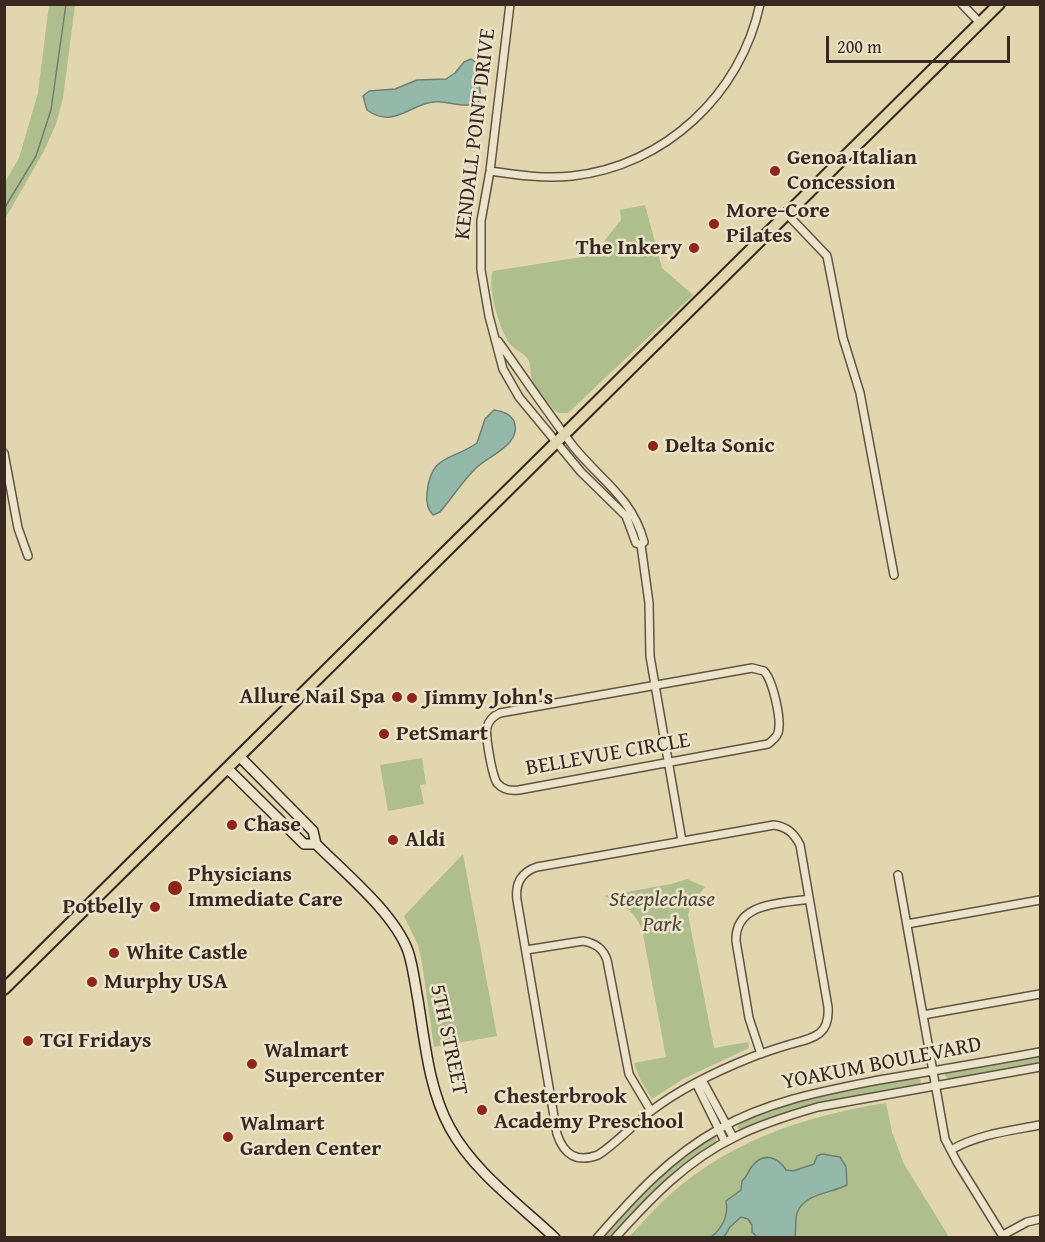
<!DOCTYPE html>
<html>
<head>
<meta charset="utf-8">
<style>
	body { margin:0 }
	#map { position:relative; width:1045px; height:1242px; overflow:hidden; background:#e1d6ad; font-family:"Gentium Book Plus",serif }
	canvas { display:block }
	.frame { position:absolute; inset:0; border:6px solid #382820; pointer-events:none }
	.scale { position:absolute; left:826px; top:36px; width:184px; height:27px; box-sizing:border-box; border:3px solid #382820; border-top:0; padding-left:8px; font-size:18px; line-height:21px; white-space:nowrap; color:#382820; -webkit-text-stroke:4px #ece4ca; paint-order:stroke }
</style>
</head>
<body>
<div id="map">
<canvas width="1045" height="1242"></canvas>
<div class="frame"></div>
<div class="scale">200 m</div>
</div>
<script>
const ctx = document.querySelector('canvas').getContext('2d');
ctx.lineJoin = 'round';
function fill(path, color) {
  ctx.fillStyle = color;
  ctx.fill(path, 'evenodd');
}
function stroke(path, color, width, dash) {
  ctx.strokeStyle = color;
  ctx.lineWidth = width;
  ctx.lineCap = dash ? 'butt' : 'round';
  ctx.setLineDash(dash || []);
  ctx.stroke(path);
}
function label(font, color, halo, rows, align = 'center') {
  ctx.font = font + ' "Gentium Book Plus",serif';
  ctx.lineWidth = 5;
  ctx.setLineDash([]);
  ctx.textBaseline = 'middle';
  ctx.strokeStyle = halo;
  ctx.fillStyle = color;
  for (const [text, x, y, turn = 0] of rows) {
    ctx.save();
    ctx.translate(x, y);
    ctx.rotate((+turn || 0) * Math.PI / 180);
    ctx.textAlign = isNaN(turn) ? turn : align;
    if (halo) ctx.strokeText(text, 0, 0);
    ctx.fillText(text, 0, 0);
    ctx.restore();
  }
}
fill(new Path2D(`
	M49 5H75L63 98 56 124 44 151 5 219V182L19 158 38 93Z
	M645 205 662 268 693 295 568 413H559L554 410C547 401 537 390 532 380 530 374 531 367 529 361 525 353 518 352 512 346 501 337 486 284 493 271L601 254 605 240 621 220 620 210Z
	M422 758 426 784 420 785 424 804 388 811 380 765Z
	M463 854 497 1036 434 1047 422 963 418 945 404 916Z
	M687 879 705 887 691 905 688 915 714 1048 748 1042 749 1048 683 1079 652 1099 640 1079 634 1063 666 1057 642 929C634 910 622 904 604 896L671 884Z
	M1040 1055V1064L950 1080 945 1076V1074L949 1072Z
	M916 1077 921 1080 920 1085C858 1096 800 1105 742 1131L737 1128 739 1124 768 1110 817 1095Z
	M886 1103 892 1132 904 1164 949 1237 628 1238C639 1226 649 1215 660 1204 722 1143 803 1116 886 1103Z
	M712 1138H716V1141L679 1167 611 1237 604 1238 630 1205 663 1173Z`), '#afbe8d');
const water = new Path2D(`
	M471 59 477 63 481 99C471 110 455 103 441 102 413 99 396 131 367 110L363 96 369 91 395 89 417 80 446 79 455 73 464 62Z
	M494 410C502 411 510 413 514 421 523 445 487 456 475 469 462 482 452 498 440 512L433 515C427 509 426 502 427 493 431 453 452 461 477 443L485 419Z
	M822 1154 840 1157 846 1167 847 1185C833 1193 804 1193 797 1213 795 1220 796 1230 795 1237H757L752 1232V1225L748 1219 741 1217 730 1227 724 1237H711C722 1229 729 1215 726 1201L741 1190 742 1181C748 1176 748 1170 753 1165 764 1152 778 1157 786 1170L793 1171 814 1164 817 1156Z`);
fill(water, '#94b9ab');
stroke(water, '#6f7f73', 1.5);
stroke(new Path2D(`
	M4 209 36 156 51 110 66 4`), '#6f7f73', 1.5);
const street = new Path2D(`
	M510 4 490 171 481 221V270L489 316 503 369 519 397 581 472 626 516 636 543 641 545
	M962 4 980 23
	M490 171C517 175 545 179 572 176 665 166 741 94 760 4
	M787 214 827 256 843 338 860 393 894 575
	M498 341C523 376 547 412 573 446 600 480 632 497 644 542L641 545 649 603 650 656 682 841
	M4 453 18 528 28 556
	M752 668 764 671C773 681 782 720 778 733 776 738 772 741 768 744L519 790C510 791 503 790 497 783 492 775 485 735 487 727 489 720 493 716 500 713Z
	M774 825C787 827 794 833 800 845L828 1007C830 1035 814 1038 791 1044 778 1048 765 1052 752 1057 717 1071 681 1088 651 1111 632 1125 617 1143 598 1155 577 1163 564 1155 557 1134L517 900C515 884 521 872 537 867Z
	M898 875 945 1139 957 1162 1004 1238
	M907 924 1040 900
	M526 950 583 941C595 943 603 948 607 960L629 1074 651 1111
	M923 1015 1040 994
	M761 1054 749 1018 736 941C735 902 780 904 809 899
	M702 1080 733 1137
	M696 1083 725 1142
	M951 1150C979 1134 1009 1131 1040 1125
	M1003 1235 1027 1222 1040 1219
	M597 1238C633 1197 670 1156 719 1129 768 1101 824 1091 879 1080 933 1071 987 1062 1040 1052
	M615 1238C650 1199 687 1160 735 1137 761 1124 790 1115 818 1107L1040 1067`);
const secondary = new Path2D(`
	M239 756 313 831 316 844C344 872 394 913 408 951 413 966 415 984 418 1000 425 1043 429 1090 450 1128 474 1172 519 1204 555 1238
	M227 768 304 844H316`);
const primary = new Path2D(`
	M4 989 999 4`);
stroke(street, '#625443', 10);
stroke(secondary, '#382820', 12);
stroke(primary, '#382820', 14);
stroke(street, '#ece4ca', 7);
stroke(secondary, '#ece4ca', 9);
stroke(primary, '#e1d6ad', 10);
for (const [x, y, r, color] of [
	[775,171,6,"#8f2418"],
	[714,224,6,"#8f2418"],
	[694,248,6,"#8f2418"],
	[653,446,6,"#8f2418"],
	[397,697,6,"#8f2418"],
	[412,698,6,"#8f2418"],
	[384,734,6,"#8f2418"],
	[232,825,6,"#8f2418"],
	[393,840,6,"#8f2418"],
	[175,888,8,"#8f2418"],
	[155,907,6,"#8f2418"],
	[114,953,6,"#8f2418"],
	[92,982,6,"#8f2418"],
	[28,1041,6,"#8f2418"],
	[252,1064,6,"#8f2418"],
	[482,1110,6,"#8f2418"],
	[228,1137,6,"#8f2418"]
]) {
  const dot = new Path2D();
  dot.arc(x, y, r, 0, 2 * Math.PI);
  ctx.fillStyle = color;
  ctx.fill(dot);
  stroke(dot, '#ece4ca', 2);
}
label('22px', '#382820', '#ece4ca', [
	["KENDALL POINT DRIVE",476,134,-83],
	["BELLEVUE CIRCLE",608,755,-10],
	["5TH STREET",448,1040,78],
	["YOAKUM BOULEVARD",882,1064,-11]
]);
label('bold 22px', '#382820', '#ece4ca', [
	["Genoa Italian",787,158],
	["Concession",787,183],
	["More-Core",726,211],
	["Pilates",726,236],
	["The Inkery",682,248,"right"],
	["Delta Sonic",665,446],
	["Allure Nail Spa",385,697,"right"],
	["Jimmy John's",424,698],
	["PetSmart",396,734],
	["Chase",244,825],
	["Aldi",405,840],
	["Physicians",188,875],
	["Immediate Care",188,900],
	["Potbelly",143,907,"right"],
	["White Castle",126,953],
	["Murphy USA",104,982],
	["TGI Fridays",40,1041],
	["Walmart",264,1051],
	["Supercenter",264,1076],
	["Chesterbrook",494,1097],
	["Academy Preschool",494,1122],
	["Walmart",240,1124],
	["Garden Center",240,1149]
], 'left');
label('italic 22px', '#504636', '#ece4ca', [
	["Steeplechase",662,900],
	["Park",662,925]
]);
</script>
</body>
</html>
